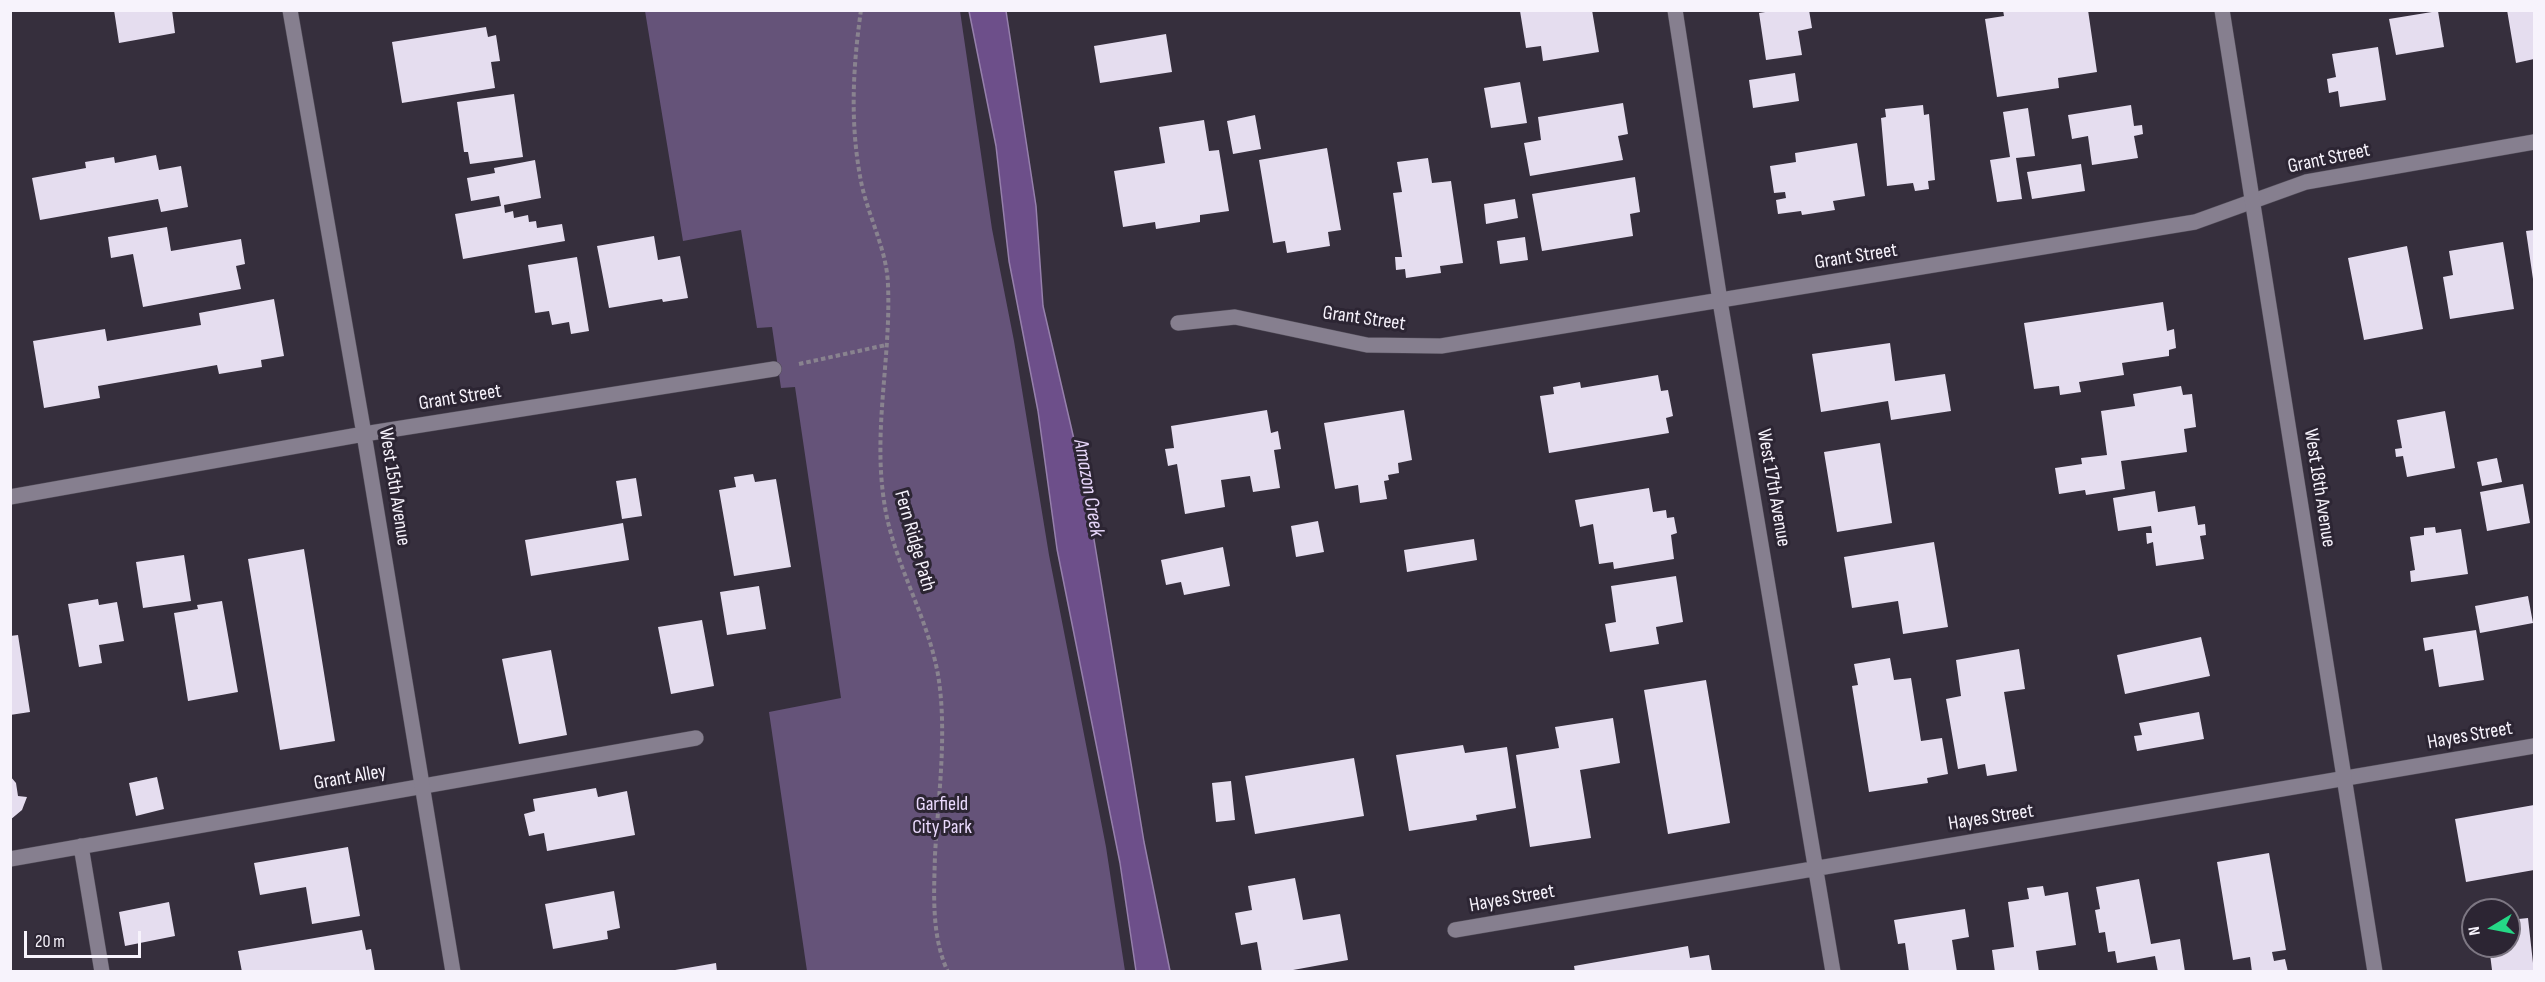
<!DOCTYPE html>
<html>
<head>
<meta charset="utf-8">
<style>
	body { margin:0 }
	#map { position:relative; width:2545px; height:982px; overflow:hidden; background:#362f3d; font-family:"Sofia Sans Condensed",sans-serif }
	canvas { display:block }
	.frame { position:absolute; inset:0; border:12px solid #f7f3fc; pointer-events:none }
	.north { position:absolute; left:2461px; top:898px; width:60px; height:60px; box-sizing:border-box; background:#2c2533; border:2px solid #7d7783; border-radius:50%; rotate:260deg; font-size:16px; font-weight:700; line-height:24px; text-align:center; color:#f7f3fc }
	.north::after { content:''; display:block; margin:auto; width:21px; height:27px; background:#25d886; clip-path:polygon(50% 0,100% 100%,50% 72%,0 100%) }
	.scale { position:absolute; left:24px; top:931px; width:117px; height:27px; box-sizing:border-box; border:3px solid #f7f3fc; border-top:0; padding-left:8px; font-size:18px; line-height:21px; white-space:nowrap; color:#f7f3fc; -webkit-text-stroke:4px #2c2533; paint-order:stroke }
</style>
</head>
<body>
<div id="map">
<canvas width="2545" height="982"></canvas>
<div class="frame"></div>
<div class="north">N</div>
<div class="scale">20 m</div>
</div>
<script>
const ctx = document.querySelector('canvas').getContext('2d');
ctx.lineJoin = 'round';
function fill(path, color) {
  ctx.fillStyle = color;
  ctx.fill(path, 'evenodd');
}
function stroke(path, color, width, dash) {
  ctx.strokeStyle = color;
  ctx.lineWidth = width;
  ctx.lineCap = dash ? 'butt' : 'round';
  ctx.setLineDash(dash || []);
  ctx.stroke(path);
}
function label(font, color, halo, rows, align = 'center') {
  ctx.font = font + ' "Sofia Sans Condensed",sans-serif';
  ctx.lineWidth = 6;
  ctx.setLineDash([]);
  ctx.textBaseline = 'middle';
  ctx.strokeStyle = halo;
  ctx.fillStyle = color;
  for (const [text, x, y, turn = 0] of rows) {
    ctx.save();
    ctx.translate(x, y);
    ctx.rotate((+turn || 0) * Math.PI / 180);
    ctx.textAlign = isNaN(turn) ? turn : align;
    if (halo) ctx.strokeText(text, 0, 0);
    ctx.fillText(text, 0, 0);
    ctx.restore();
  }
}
fill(new Path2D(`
	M645 11H960L992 229 1014 341 1049 555 1106 847 1125 971H807L769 712 841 698 795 387 781 388 772 327 757 328 741 230 683 241Z`), '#655379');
const water = new Path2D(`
	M969 11H1006L1036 206 1043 306 1086 491 1144 842 1170 971H1136L1120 863 1057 549 1038 411 1009 261 996 146Z`);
fill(water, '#6d4f8a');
stroke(water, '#9680ac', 1.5);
fill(new Path2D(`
	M114 10H172L175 33 119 43Z
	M1524 10H1592L1599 52 1543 61 1541 46 1526 48 1520 11Z
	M1778 10H1809L1812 28 1798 31 1802 55 1766 60 1759 13Z
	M2003 10H2088L2097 72 2058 78 2059 88 1997 97 1985 19 2004 16Z
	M2507 10H2534V59L2516 63Z
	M2438 11 2444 47 2396 55 2389 19Z
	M486 27 488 37 496 35 500 61 491 62 495 88 402 103 392 42Z
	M1166 34 1172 72 1100 83 1094 46Z
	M2378 47 2386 100 2340 107 2338 91 2329 93 2327 79 2336 77 2332 54Z
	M1795 73 1799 101 1753 108 1749 80Z
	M1520 82 1527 123 1491 128 1484 88Z
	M514 94 523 157 470 164 468 152H464L457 102Z
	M1623 103 1628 134 1618 136 1623 160 1530 176 1524 143 1541 140 1538 117Z
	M1923 105 1924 115 1929 114 1935 180 1928 181 1929 189 1915 191 1913 183 1887 186 1881 118 1886 117 1885 109Z
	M2131 105 2134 126 2142 125 2143 134 2134 136 2138 158 2092 165 2088 136 2072 139 2068 115Z
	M2028 108 2035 156 2016 158 2022 199 1997 202 1990 160 2010 157 2003 112Z
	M1255 115 1261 149 1233 154 1227 121Z
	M1204 120 1209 151 1219 150 1229 211 1200 215V222L1156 229 1155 222 1123 227 1114 171 1165 163 1159 127Z
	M1857 143 1865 196 1833 201 1835 210 1802 215 1801 211 1778 214 1776 200 1786 198 1785 192 1774 193 1770 166 1796 162 1795 153Z
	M1327 148 1341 230 1328 232 1330 246 1287 253 1285 241 1273 243 1259 160Z
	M156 155 159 170 181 166 188 207 161 212 158 199 40 220 32 178 86 168 85 162 114 157 115 163Z
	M1428 158 1432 183 1451 181 1463 263 1440 266 1441 273 1406 278 1405 269 1396 270 1395 257H1402L1393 193 1402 192 1397 162Z
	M535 160 541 198 504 205 505 213 513 211 514 218 528 215 529 222 536 221 537 228 562 224 565 241 463 259 455 214 501 206 499 196 471 201 467 178 495 173 494 168Z
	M2081 164 2085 191 2032 199 2027 172Z
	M1635 177 1640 212 1630 214 1633 236 1542 251 1532 194Z
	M1515 199 1518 218 1486 224 1484 204Z
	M167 227 171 251 241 239 245 264 236 266 241 289 143 307 133 254 111 258 108 237Z
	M2534 230V279H2533L2526 231Z
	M654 236 658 260 680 256 688 298 663 302 662 299 609 308 597 246Z
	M1525 237 1528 260 1500 264 1497 241Z
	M2503 242 2514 309 2450 319 2443 277 2453 275 2449 251Z
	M2407 246 2423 329 2364 340 2348 258Z
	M577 257 589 331 571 334 569 322 552 325 549 311 535 313 528 265Z
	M274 299 284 356 261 360 262 367 219 374 217 365 98 386 100 398 44 408 33 341 105 329 107 341 201 325 199 313Z
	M2163 302 2167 331 2174 329 2176 348 2169 350V356L2122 363 2124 375 2079 382 2081 392 2060 395 2059 386 2034 389 2024 323Z
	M1890 343 1895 381 1945 374 1951 411 1891 420 1888 401 1821 412 1812 354Z
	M1658 375 1661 391 1668 390 1673 416 1666 418 1669 433 1549 453 1540 396 1554 394 1553 387 1580 382 1581 388Z
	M2181 386 2183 395 2192 394 2196 427 2184 429 2187 452 2121 461 2125 489 2086 495 2085 490 2059 494 2055 468 2082 464 2081 458 2107 455 2101 411 2135 406 2133 394Z
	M1267 410 1271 433 1278 431 1281 449 1274 450 1280 488 1253 492 1250 476 1221 480 1225 507 1185 514 1177 464 1168 466 1165 449 1174 448 1171 426Z
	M1404 410 1412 460 1398 463 1399 473 1388 475 1389 480 1384 481 1387 499 1360 503 1358 485 1335 489 1324 423Z
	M2445 411 2455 468 2407 477 2403 456 2396 457 2395 449 2402 448 2397 420Z
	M1880 443 1892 523 1837 532 1824 452Z
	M2497 458 2502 482 2482 486 2477 462Z
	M753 474 755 482 776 479 791 567 734 576 719 490 736 487 734 477Z
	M636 478 642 516 622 519 616 481Z
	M2523 484 2530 523 2487 531 2480 492Z
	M1649 488 1653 512 1666 510 1667 518 1674 517 1677 533 1671 535 1674 559 1614 569 1613 562 1599 564 1593 524 1580 527 1575 500Z
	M2155 491 2158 512 2195 506 2198 525 2205 524 2206 535 2200 536 2204 559 2156 566 2153 542 2147 544 2146 533H2152L2151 526 2118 531 2113 498Z
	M1318 521 1324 552 1296 557 1291 526Z
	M623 523 629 560 531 576 525 540Z
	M2435 527 2436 533 2461 529 2468 574 2411 582 2410 571 2415 570 2410 537 2424 535V528Z
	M1474 539 1477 560 1407 572 1404 550Z
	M1934 542 1948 627 1903 634 1898 601 1852 608 1844 557Z
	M1223 547 1230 586 1184 595 1181 582 1166 585 1161 560Z
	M304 549 335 741 280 750 248 559Z
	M184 555 191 601 143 608 136 562Z
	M1676 576 1683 622 1656 627 1659 644 1610 652 1605 624 1616 622 1611 586Z
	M759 586 766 629 727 635 720 592Z
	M2528 596 2533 623 2480 633 2475 606Z
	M98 599 99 605 117 602 124 641 99 645 102 663 79 667 68 604Z
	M222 601 238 692 188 701 174 613 198 609 197 605Z
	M702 620 714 686 671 694 658 627Z
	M2476 630 2484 680 2439 687 2433 649 2425 651 2423 638Z
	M18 635 30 712 10 715V636Z
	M2201 637 2210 676 2125 694 2117 655Z
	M2019 649 2025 689 2004 692 2017 771 1987 776 1985 764 1958 769 1946 699 1961 696 1956 660Z
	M551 650 567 735 519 744 502 659Z
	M1890 658 1894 680 1911 678 1921 741 1942 738 1948 774 1927 778 1928 783 1869 792 1852 686 1858 685 1854 664Z
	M1706 680 1730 823 1668 834 1644 690Z
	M2199 712 2204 739 2137 751 2134 736 2142 735 2139 723Z
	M1613 718 1620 763 1580 770 1591 838 1530 847 1516 755 1559 748 1555 727Z
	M1463 745 1465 753 1507 747 1516 808 1476 815 1477 820 1409 831 1396 755Z
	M1354 758 1364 816 1255 834 1245 776Z
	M10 776 16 783 18 796 27 797 22 810 10 820Z
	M157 777 164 809 136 816 129 783Z
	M1231 781 1235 820 1216 822 1212 783Z
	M596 788 598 797 627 791 635 835 547 851 544 833 529 836 524 814 535 811 533 799Z
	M2534 805V870L2466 882 2455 819Z
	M348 847 360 916 312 924 306 887 260 895 254 863Z
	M2269 853 2286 950 2272 952 2274 961 2285 959 2288 972H2252L2250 957 2233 960 2217 862Z
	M1295 878 1303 920 1340 914 1348 960 1282 972H1262L1257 942 1241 945 1235 913 1252 910 1248 886Z
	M2139 879 2151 944 2180 939 2185 972H2158L2155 956 2117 963 2115 951 2108 952 2105 932 2099 933 2095 910 2100 909 2096 887Z
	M2043 886 2045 896 2068 892 2076 945 2036 951 2039 972H1995L1992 950 2014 947 2008 902 2029 899 2027 888Z
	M614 891 620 928 607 931 608 939 553 949 545 904Z
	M169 902 175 936 125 946 119 912Z
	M1965 909 1969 937 1952 940 1957 972H1909L1905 943 1898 944 1894 920Z
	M2528 918 2534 972 2492 970 2489 946H2509V920Z
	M362 930 366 950 371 949 375 972H242L238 951Z
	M1688 946 1690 958 1709 955 1712 972H1575L1574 966Z
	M716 963 717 972H675V970Z`), '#e5ddef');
const service = new Path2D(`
	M81 846 102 972
	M10 859 696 738`);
const minor = new Path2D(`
	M290 10 364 434 453 972
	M1675 10 1720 301 1833 972
	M1178 323 1235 317 1367 345 1441 346 2195 222 2306 182 2534 142
	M10 497 364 434 774 369
	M1455 930 2534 746`);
const secondary = new Path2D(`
	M2222 10 2375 972`);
stroke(service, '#514c58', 16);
stroke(minor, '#514c58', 16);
stroke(secondary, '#514c58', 16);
stroke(new Path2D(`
	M861 10C853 66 850 121 860 176 866 213 887 248 888 285 891 358 873 429 884 501 893 566 933 623 940 689 946 743 938 801 935 855 934 893 931 936 948 972
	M799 364 886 345`), '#89838f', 4, [4.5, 3]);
stroke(service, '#867f8f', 15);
stroke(minor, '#867f8f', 15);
stroke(secondary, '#867f8f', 15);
label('20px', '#f7f3fc', '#2c2533', [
	["Grant Street",2329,159,-12],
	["Grant Street",1856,257,-9],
	["Grant Street",1364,319,8],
	["Grant Street",460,398,-9],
	["West 15th Avenue",394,487,81],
	["West 17th Avenue",1773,488,80],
	["West 18th Avenue",2319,488,81],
	["Fern Ridge Path",914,541,74],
	["Hayes Street",2470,736,-10],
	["Grant Alley",350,778,-10],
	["Hayes Street",1991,818,-9],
	["Hayes Street",1512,899,-10]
]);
label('20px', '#ebdafe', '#2c2533', [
	["Garfield",942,805],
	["City Park",942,828]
]);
label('italic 21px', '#e8d7fb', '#2c2533', [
	["Amazon Creek",1088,488,80]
]);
</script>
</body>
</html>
